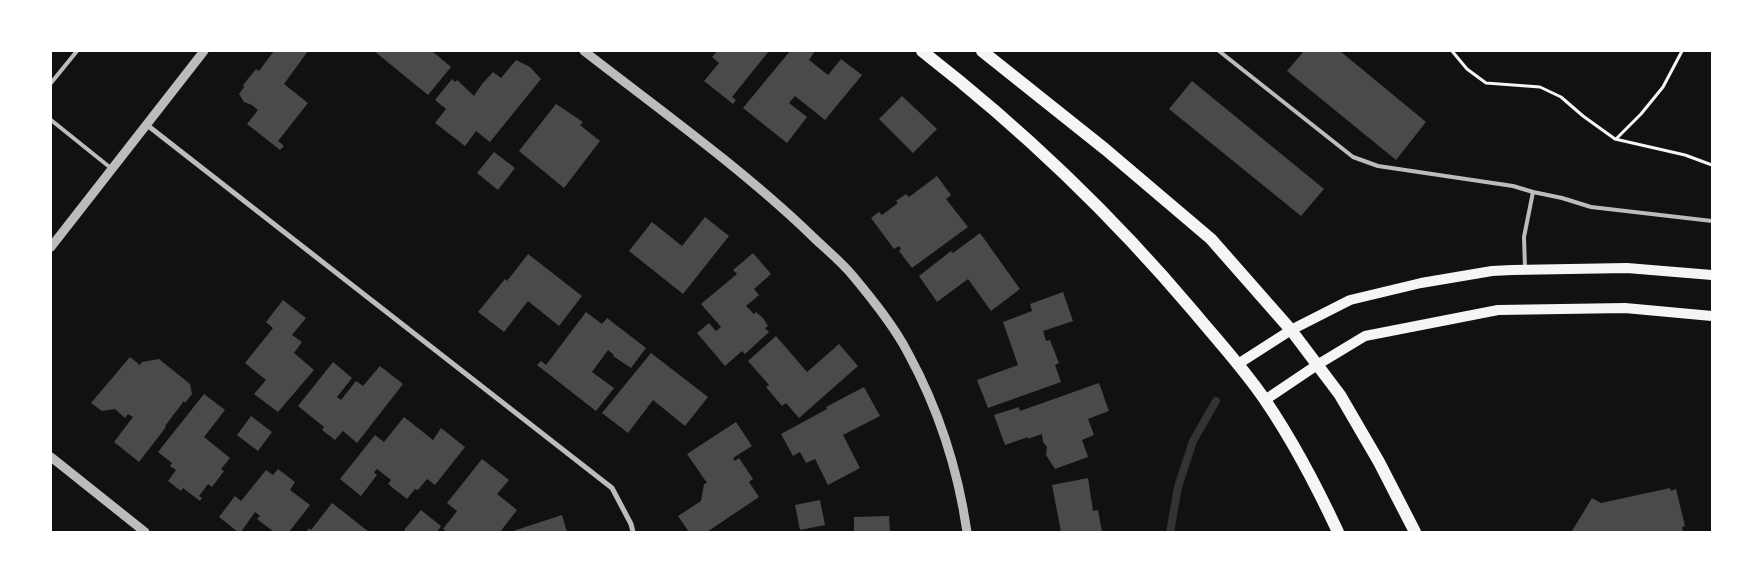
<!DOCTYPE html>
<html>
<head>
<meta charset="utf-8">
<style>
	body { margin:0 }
	#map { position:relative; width:1763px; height:583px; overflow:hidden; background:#111; font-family:"Asap Condensed",sans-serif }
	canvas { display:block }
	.frame { position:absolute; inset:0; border:52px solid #fff; pointer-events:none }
</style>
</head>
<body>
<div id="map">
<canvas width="1763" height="583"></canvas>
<div class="frame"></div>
</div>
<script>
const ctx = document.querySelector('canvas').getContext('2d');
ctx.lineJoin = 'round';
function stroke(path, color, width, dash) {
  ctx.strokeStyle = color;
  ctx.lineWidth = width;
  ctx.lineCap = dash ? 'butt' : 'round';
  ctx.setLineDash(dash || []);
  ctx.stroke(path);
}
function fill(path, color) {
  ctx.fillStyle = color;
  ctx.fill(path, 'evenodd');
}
stroke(new Path2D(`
	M1170 532 1178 487 1193 441 1216 401`), '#333', 8);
fill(new Path2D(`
	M274 51H308L284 84 308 103 278 141 284 146 280 150 247 124 258 110 252 105 244 102 239 94 244 87 243 85 256 69 259 71Z
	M374 51H432L451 67 428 95Z
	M717 51H769L732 97 736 100 733 104 704 81 719 63 712 57Z
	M790 51H815L809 60 828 75 841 59 862 75 825 120 795 96 789 103 807 117 787 143 743 108Z
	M1304 51H1340L1426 122 1396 160 1287 71Z
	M516 60 530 67 541 79 490 142 476 131 465 146 435 123 446 109 435 100 452 79 455 82 457 80 474 96 482 84 493 72 501 78Z
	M1192 81 1324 189 1301 216 1169 109Z
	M902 96 937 129 913 153 879 119Z
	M556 104 583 122 580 125 600 141 564 188 519 151Z
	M494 152 515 168 498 190 477 173Z
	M937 176 951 195 946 199 968 227 912 268 899 251 901 249 899 246 894 249 871 218 879 212 882 215 898 203 896 201 906 194 909 197Z
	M705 217 729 236 683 294 629 251 652 222 682 246Z
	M980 233 1020 289 991 311 968 279 937 302 919 276 951 251 953 253Z
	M753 253 771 274 754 289 759 295 746 306 754 314 756 312 763 318 768 326 765 328 769 332 745 354 742 351 725 366 697 333 709 323 716 331 721 327 701 304 737 274 733 270Z
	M528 254 582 296 559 326 528 301 504 332 478 312 505 279 507 281Z
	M1063 292 1073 321 1043 331 1046 341 1050 340 1059 363 1055 365 1061 382 988 408 977 380 1018 365 1003 322 1032 311 1030 304Z
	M283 300 306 318 292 335 302 342 294 353 314 370 278 412 254 394 266 380 245 363 273 328 266 322Z
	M586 312 602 324 607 318 646 348 631 368 613 356 614 355 608 350 592 372 614 388 596 411 537 365 541 361 546 365Z
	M776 336 807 372 839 344 858 366 799 418 786 403 782 406 766 387 769 385 748 361Z
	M651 353 708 397 685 426 653 400 628 433 602 413Z
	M130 357 140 365 142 362 159 359 190 384 192 394 185 403 184 401 165 426 166 427 139 462 114 442 133 417 128 414 125 418 115 409 102 411 91 403Z
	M333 362 352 378 337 397 341 400 356 381 363 386 380 366 403 384 357 443 343 431 335 440 322 430 324 427 298 406Z
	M1099 383 1109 411 1088 419 1094 435 1082 440 1088 457 1055 469 1046 455 1047 447 1043 442 1042 434 1028 439V437L1005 445 994 415 1019 407 1020 411Z
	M864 387 880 416 843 435 860 468 828 485 815 459 806 463 800 452 793 456 781 434 827 409 826 407Z
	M204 394 225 410 204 437 230 458 221 469 224 471 212 487 208 484 199 496 202 498 200 501 183 488 181 491 168 481 176 470 170 466 172 463 158 452Z
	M251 416 272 432 258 451 237 435Z
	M404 417 433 440 441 428 465 447 435 485 427 479 418 490 415 489 407 499 388 484 391 480 377 469 374 472 377 475 361 496 340 479 375 435 384 442Z
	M736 422 752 446 733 458 735 461 739 458 753 479 749 482 759 497 707 532H689L678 516 701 501 704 484 707 483 687 454Z
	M482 459 509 480 497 494 517 510 500 532H447L443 529 457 511 447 503Z
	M278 469 295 482 290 490 310 505 289 532H275L270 529 257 519 260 516 255 512 241 532H238L219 517 235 496 241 501 266 470 273 475Z
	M1088 478 1093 511 1098 510 1102 532H1061L1052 485Z
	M1670 488 1671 491 1676 489 1685 526 1682 527 1683 532 1572 531 1592 498 1601 503Z
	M820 500 825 525 800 530 795 505Z
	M332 503 369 532H306L309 528 311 530Z
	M421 510 441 526 437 532H407L404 530Z
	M562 515 567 532H513V531Z
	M889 516 890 532H854V517Z`), '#4a4a4a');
stroke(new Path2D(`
	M1452 51 1467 69 1486 83 1540 87 1561 97 1583 116 1615 139 1685 155 1712 165
	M1616 139 1641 114 1663 87 1682 51`), '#f5f5f5', 3);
stroke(new Path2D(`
	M1219 51 1353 157 1378 166 1513 186 1533 192 1524 237 1525 268
	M51 83 77 51
	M51 120 112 169
	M1533 192 1562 198 1591 207 1712 221`), '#bcbcbc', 4);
stroke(new Path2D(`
	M147 125 612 488 631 524 633 532`), '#bcbcbc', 5);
stroke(new Path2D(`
	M584 51C660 110 741 168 810 234 824 248 841 261 853 276 873 300 894 326 908 353 938 408 958 470 967 532
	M51 247 204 51
	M51 457 145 532`), '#bcbcbc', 9);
stroke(new Path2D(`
	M1238 364 1291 330 1350 300 1421 283 1492 271 1512 270 1627 268 1712 275
	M1265 400 1317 365 1365 336 1498 310 1625 308 1712 316`), '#f5f5f5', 10);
stroke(new Path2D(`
	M922 51C1021 128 1113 216 1194 312 1218 341 1244 369 1265 400 1293 441 1317 487 1338 532
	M982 51 1105 149 1211 239 1291 330 1340 395 1379 462 1415 532`), '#f5f5f5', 12);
</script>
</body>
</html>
